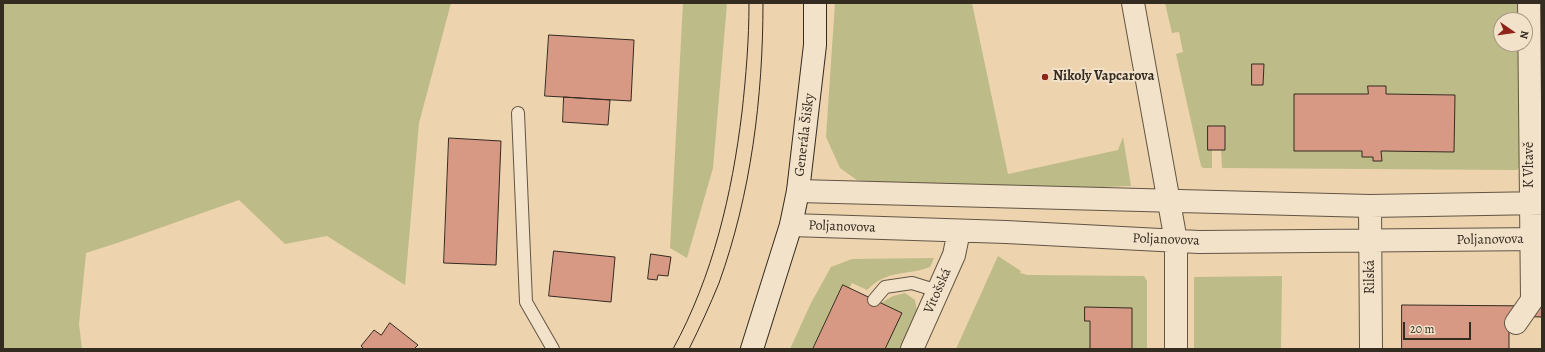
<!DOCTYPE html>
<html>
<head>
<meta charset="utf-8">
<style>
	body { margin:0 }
	#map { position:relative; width:1545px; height:352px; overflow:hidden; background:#edd3ae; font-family:Alegreya,serif }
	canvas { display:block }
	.frame { position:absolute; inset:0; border:4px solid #342b21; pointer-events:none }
	.north { position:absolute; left:1493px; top:12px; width:40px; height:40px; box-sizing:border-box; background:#f3e2ca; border:1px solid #a79986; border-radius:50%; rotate:103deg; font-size:11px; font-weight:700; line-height:16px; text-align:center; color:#342b21 }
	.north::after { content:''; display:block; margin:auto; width:14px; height:18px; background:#8f2418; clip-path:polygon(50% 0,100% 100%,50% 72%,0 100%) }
	.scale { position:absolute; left:1403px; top:322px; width:68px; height:18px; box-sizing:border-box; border:2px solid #342b21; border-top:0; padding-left:5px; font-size:12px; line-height:14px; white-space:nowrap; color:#342b21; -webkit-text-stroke:3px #f3e2ca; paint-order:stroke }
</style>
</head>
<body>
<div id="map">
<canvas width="1545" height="352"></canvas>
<div class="frame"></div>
<div class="north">N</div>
<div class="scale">20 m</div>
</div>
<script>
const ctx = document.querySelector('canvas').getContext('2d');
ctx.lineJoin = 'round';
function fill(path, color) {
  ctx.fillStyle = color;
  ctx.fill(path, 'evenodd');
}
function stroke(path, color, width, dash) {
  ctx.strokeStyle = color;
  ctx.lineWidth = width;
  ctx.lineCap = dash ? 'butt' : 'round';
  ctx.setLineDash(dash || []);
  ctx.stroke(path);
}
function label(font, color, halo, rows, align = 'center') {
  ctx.font = font + ' Alegreya,serif';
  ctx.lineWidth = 4;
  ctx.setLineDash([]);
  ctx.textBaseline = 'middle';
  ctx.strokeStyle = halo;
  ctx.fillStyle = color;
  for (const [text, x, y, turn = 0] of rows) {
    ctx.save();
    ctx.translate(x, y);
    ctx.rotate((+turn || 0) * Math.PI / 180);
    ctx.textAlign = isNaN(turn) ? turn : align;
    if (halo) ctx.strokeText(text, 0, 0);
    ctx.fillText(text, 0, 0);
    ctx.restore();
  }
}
fill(new Path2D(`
	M3 3H451L419 123 405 285 327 236 285 244 239 200 120 242 86 253 79 324 82 349H3Z
	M683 3H727L713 168 687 258 670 248Z
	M835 3H972L1008 174 1118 150 1123 137 1131 186 1074 188 876 184 857 180 840 168 826 137Z
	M1165 3H1521V20H1501V44H1521L1520 167 1517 170 1222 168 1221 150H1225V126H1208V150H1212V168H1203L1201 166 1176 54 1183 52 1179 32 1172 33ZM1252 64H1263V85H1252ZM1368 86H1385L1386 94 1455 95 1454 152 1381 151 1382 161H1373V157H1362V151H1294V94H1368Z
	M998 256 1021 271 1020 273 1027 275 1144 276 1147 281V349H1132V308L1085 307V320L1090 321V349H956Z
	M934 258 930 267C906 276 888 269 867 290L852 283 849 289 842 286 813 349H790L811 303 831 267 852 259Z
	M1282 276 1281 349H1194V277Z
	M905 293 915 300 917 311 900 349H884L879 304 893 296Z`), '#bdbb87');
const building = new Path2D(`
	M549 35 634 40 631 101 545 96Z
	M1252 64H1264L1263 85H1252Z
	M1368 86H1386V94L1455 95 1454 152 1381 151 1382 161H1373V157H1362V151H1294V94H1368Z
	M564 97 610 100 608 125 563 122Z
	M1208 126H1225V150H1208Z
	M449 138 501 141 496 265 444 263Z
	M554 251 615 257 611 302 549 296Z
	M651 254 671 257 668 276 658 275 657 280 648 279Z
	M843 285 902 313 885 349H813Z
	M1402 305 1542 306V317L1509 316V349H1402Z
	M1085 307 1132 308V349H1090V321H1085Z
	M390 323 418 345 415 348 416 349H364L361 346 374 330 381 335Z`);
fill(building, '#d79983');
stroke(building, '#342b21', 1);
const lane = new Path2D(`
	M518 113 526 302 553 349
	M874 300 885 287 912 283 938 291`);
const street = new Path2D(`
	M1133 3 1176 241V349
	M798 191 1370 206 1542 203
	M1370 206 1371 349
	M791 225 1006 232 1199 242 1542 239
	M1516 323 1532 300 1529 3
	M912 349 954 255 959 231`);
const secondary = new Path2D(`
	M752 349 791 225 798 191 815 45V3`);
stroke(lane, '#625544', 14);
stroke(street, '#625544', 24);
stroke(secondary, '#342b21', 24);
stroke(lane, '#f3e2ca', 12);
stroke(street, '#f3e2ca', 22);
stroke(secondary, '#f3e2ca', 22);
stroke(new Path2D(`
	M673 349C713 276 732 194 742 112 746 76 749 40 749 3
	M689 349C700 327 710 305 719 283 751 194 763 97 763 3`), '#342b21', 1);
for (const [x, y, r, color] of [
	[1045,77,4,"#8f2418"]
]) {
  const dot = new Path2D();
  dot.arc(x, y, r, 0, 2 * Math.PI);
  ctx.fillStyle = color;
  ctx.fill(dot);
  stroke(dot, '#f3e2ca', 1.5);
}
label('bold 14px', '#342b21', '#f3e2ca', [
	["Nikoly Vapcarova",1053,77]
], 'left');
label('14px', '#342b21', '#f3e2ca', [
	["Generála Šišky",805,135,-83],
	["K Vltavě",1530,165,-90],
	["Poljanovova",842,227,2],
	["Poljanovova",1166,240,2],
	["Poljanovova",1490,240,-1],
	["Rilská",1371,277,-90],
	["Vitošská",938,291,-66]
]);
</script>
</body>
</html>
